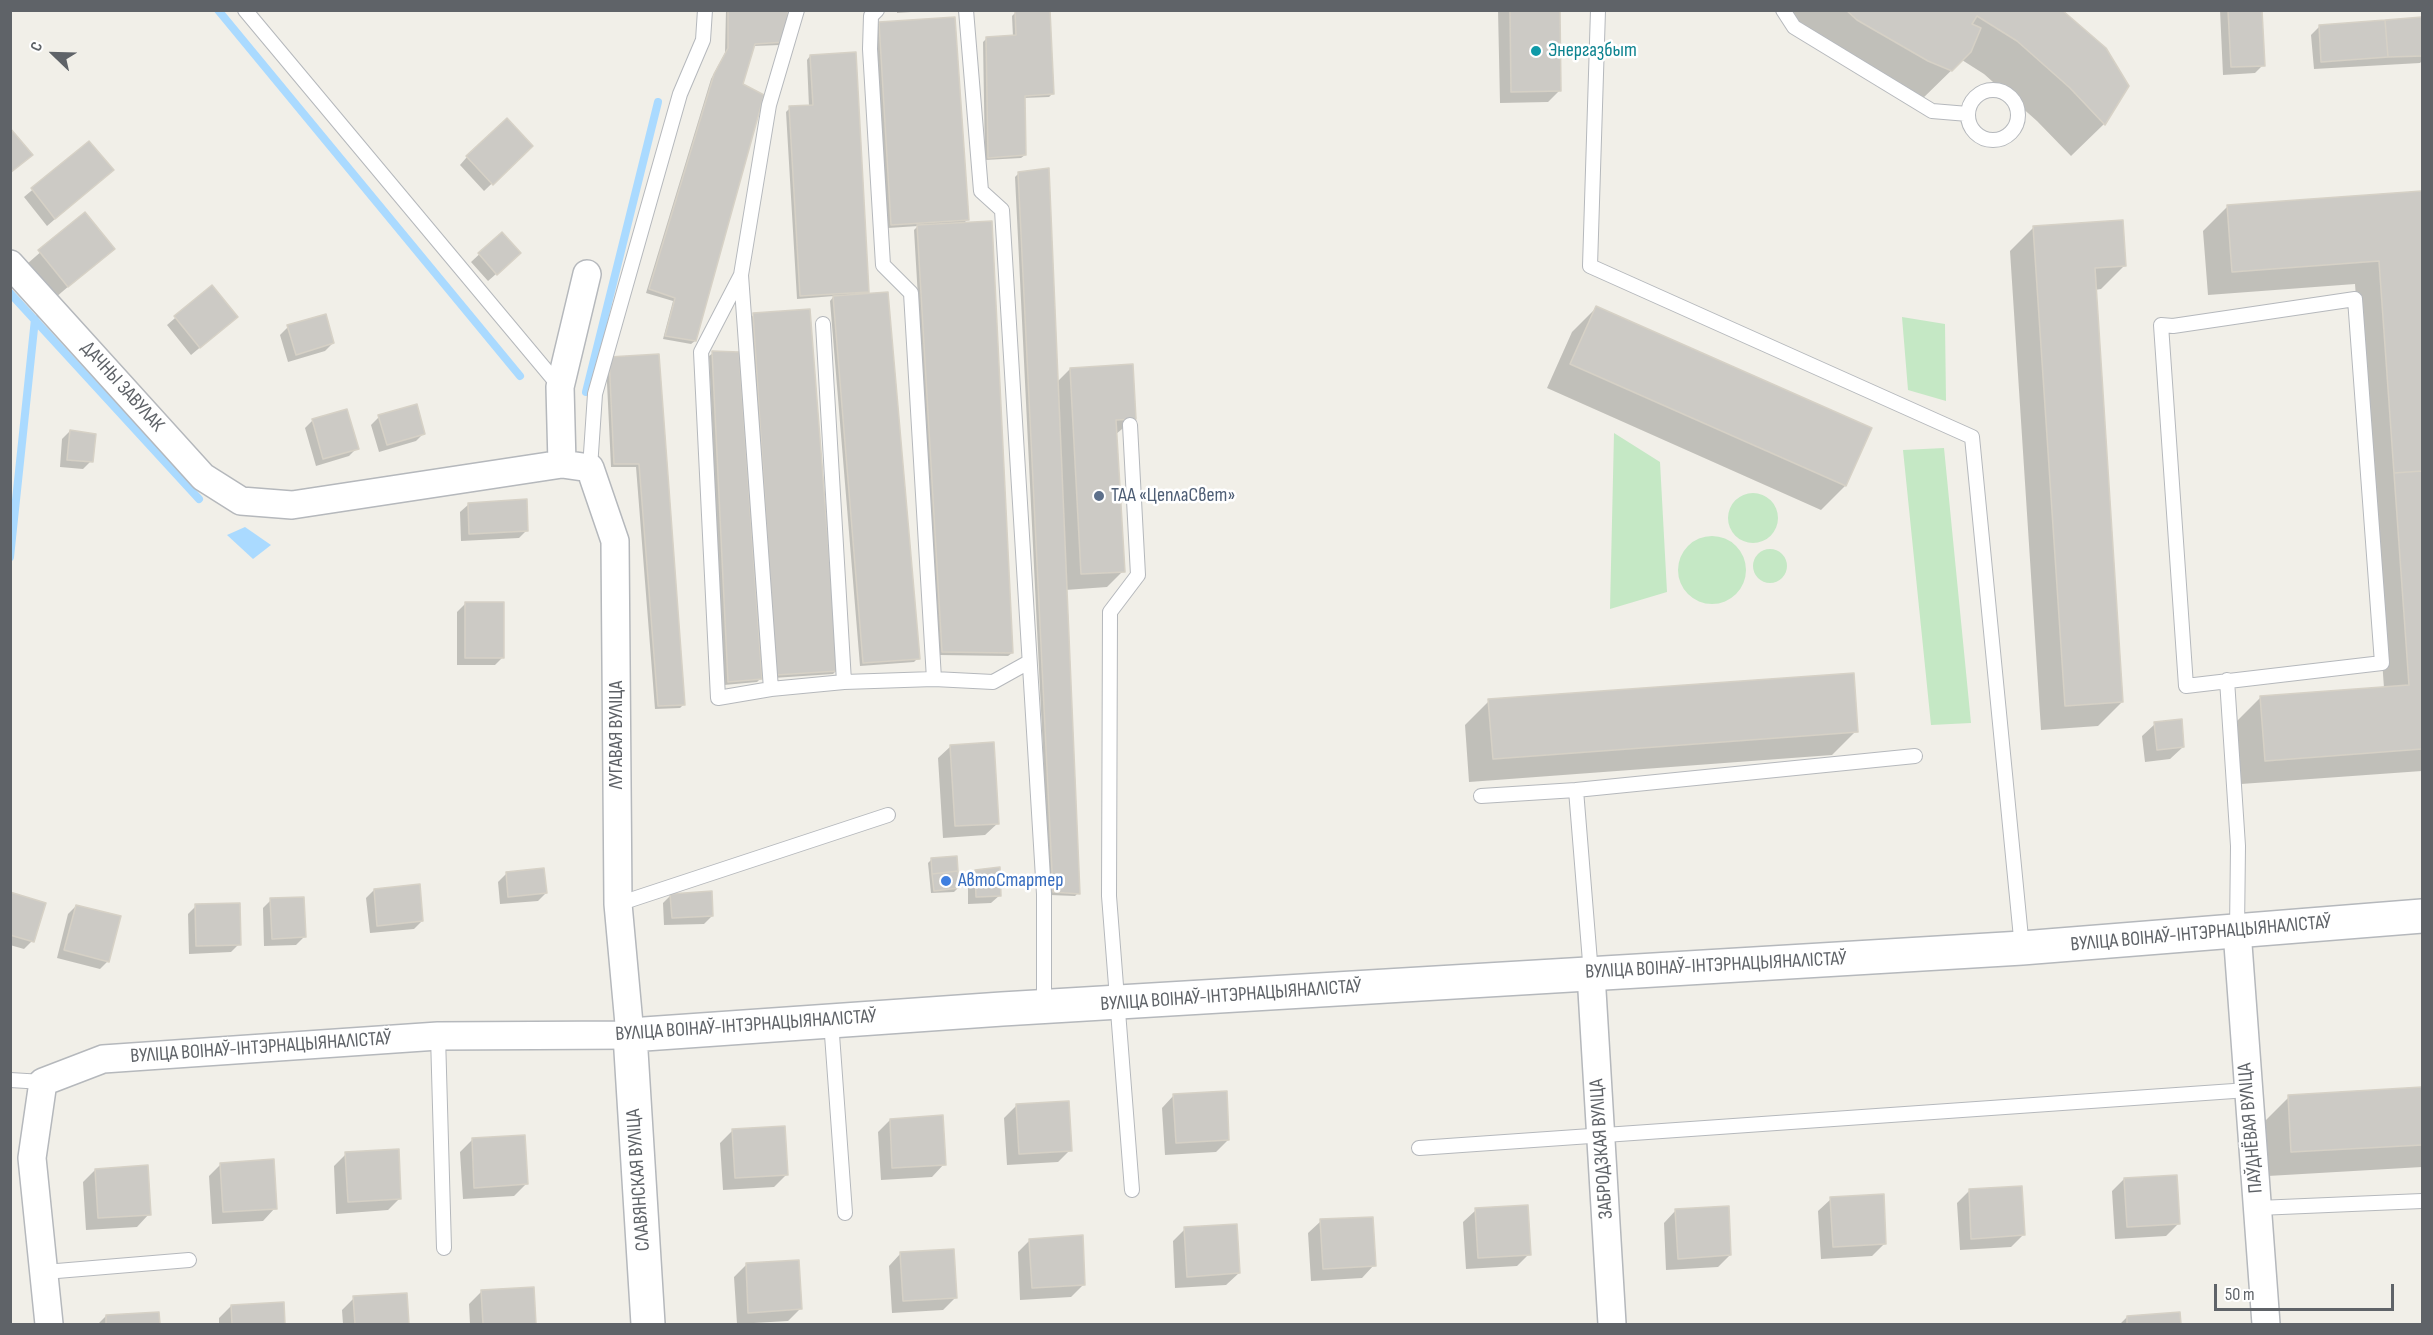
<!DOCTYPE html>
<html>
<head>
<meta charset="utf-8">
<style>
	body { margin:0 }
	#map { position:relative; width:2433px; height:1335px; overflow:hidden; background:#f1efe8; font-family:"Sofia Sans Condensed",sans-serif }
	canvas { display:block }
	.frame { position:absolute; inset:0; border:12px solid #5f6368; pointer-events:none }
	.north { position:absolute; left:24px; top:24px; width:60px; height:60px; -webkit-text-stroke:4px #fff; paint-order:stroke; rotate:293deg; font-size:16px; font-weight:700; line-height:24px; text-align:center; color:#5f6368 }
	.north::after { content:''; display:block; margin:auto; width:21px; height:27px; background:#5f6368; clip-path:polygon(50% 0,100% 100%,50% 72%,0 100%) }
	.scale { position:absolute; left:2214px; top:1284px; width:180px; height:27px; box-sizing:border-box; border:3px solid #5f6368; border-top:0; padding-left:8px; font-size:18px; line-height:21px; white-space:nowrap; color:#5f6368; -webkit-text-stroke:4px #fff; paint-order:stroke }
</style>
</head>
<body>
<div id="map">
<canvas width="2433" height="1335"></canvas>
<div class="frame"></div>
<div class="north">С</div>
<div class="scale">50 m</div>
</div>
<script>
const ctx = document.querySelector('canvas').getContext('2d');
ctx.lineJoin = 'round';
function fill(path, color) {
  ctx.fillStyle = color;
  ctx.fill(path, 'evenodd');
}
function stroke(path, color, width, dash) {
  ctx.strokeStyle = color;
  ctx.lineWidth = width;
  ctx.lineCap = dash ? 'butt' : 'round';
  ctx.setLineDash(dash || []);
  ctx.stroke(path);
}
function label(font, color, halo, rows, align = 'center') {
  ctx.font = font + ' "Sofia Sans Condensed",sans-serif';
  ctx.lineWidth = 5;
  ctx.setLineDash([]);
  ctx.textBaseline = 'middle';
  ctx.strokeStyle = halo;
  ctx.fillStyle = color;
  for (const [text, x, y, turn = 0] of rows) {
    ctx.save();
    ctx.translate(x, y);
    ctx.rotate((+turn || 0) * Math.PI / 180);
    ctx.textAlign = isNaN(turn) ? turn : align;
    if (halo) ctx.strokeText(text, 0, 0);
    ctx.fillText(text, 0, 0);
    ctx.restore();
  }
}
fill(new Path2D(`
	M1902 317 1945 324 1946 401 1908 390Z
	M1614 433 1660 462 1667 592 1610 609Z
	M1944 448 1971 723 1931 725 1903 450Z
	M1728 518a25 25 0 1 1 50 0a25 25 0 1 1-50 0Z
	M1678 570a34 34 0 1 1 68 0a34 34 0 1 1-68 0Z
	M1753 566a17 17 0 1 1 34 0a17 17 0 1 1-34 0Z`), '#c5e8c5');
fill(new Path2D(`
	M245 527 271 545 253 559 227 535Z`), '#aadaff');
fill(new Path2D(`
	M726 10H786L780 45 753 46 741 85 695 341 691 344 663 339 673 301 646 293 711 79 725 53Z
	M897 10H940L897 13Z
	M1498 10H1558L1560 90 1548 102 1500 103Z
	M1776 10H2060L2104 124 2071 156 2037 121 1984 74 1962 60 1918 103Z
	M2220 10H2260L2263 65 2255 73 2223 75Z
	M1016 12 1052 94 1049 97 1023 98 1025 155 1021 158 985 160 983 42 986 39 1013 37 1012 16Z
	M2422 19V61L2420 63 2314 69 2311 35 2319 27Z
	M879 23 968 219 963 224 1012 653 1008 656 939 655 914 230 918 226 888 228 876 27Z
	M810 56 868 291 864 295 918 658 914 662 860 666 830 301 834 296 797 299 786 112 790 108 809 107 807 60Z
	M88 143 112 170 47 226 24 197Z
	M531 146 484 191 460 165 467 157Z
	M1019 173 1056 383 1070 369 1135 418 1115 435 1123 571 1107 587 1065 590 1078 893 1075 896 1050 895 1015 177Z
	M2422 193V771L2241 784 2237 721 2261 697 2384 688 2355 284 2208 295 2203 231 2227 207Z
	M84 214 113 248 55 298 27 264Z
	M2034 227 2125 265 2101 289 2095 290 2122 702 2098 726 2041 730 2010 251Z
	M501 234 511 261 488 281 471 262Z
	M211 287 228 324 191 355 167 325Z
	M1596 308 1870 429 1845 486 1821 510 1547 388 1572 332Z
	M754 314 837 670 833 674 773 678 751 318Z
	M288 327 333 343 325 351 288 362 280 335Z
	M713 353 760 679 757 682 724 685 709 356Z
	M658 356 683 705 680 708 655 709 636 467H611L606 362Z
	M379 417 424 433 416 441 379 452 371 425Z
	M313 420 357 448 349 456 316 466 305 428Z
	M70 431 91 461 83 469 60 467 62 439Z
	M469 504 527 530 519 538 461 541 460 512Z
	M465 604 503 657 495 665H457V612Z
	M1489 701 1856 731 1832 755 1469 782 1465 725Z
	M2155 724 2183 747 2170 759 2145 762 2142 736Z
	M951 746 998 823 985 835 943 838 938 758Z
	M932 859 958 888 954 892 931 893 928 863Z
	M976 871 1000 895 991 903 968 904V880Z
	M506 874 546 893 538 901 500 904 498 882Z
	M374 890 422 921 414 929 370 933 366 898Z
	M10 894 32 941 24 949 10 945Z
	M671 895 712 916 704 924 664 925 663 903Z
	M271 900 304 937 296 945 264 946 263 908Z
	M76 906 108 961 100 969 57 958 68 914Z
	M196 906 239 944 231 952 189 954 188 914Z
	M2422 1089V1167L2268 1176 2265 1121 2289 1097Z
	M1174 1095 1228 1140 1216 1152 1165 1155 1162 1108Z
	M1016 1106 1070 1150 1058 1162 1007 1165 1004 1118Z
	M890 1120 944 1164 932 1177 881 1180 878 1132Z
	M733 1130 786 1175 774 1187 723 1190 720 1143Z
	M472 1140 526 1184 514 1196 463 1199 460 1152Z
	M346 1154 400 1198 388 1210 336 1214 334 1166Z
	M221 1164 275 1208 263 1221 212 1224 209 1176Z
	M95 1170 149 1214 137 1227 86 1230 83 1182Z
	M2124 1179 2178 1224 2166 1236 2115 1239 2112 1191Z
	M1969 1191 2023 1235 2011 1247 1960 1250 1957 1203Z
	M1831 1199 1885 1243 1872 1256 1821 1259 1818 1211Z
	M1476 1210 1529 1254 1517 1266 1466 1269 1463 1222Z
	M1676 1210 1730 1255 1718 1267 1666 1270 1664 1223Z
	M1321 1221 1374 1265 1362 1278 1311 1281 1308 1233Z
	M1185 1229 1239 1273 1226 1285 1175 1288 1173 1241Z
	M1030 1240 1084 1284 1071 1297 1020 1300 1018 1252Z
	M901 1253 955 1298 943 1310 892 1313 889 1266Z
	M746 1265 800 1309 788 1321 737 1324 734 1277Z
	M532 1289 534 1324H470L469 1304 481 1292Z
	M405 1295 407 1324H343L342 1310 354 1298Z
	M282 1303 284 1324H219V1318L231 1306Z
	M157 1313 158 1324H98L106 1316Z
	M2179 1314V1324H2120L2127 1317Z`), '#0003');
stroke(new Path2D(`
	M218 10 520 376
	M10 293 199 499
	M586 392 658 102
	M10 557 35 319`), '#aadaff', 8);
const building = new Path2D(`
	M728 10H788L785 42 755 44 743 84 764 95 696 341 665 336 675 298 649 289 714 74 728 48Z
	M1050 10 1054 94 1025 96 1026 155 988 158 986 37 1016 35 1015 11Z
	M1510 10H1560L1561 91 1511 92Z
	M1846 10H2062L2106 48 2129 86 2105 125 2070 88 2017 41 1977 16 1972 24 1981 28 1971 52 1952 71 1928 61 1857 20Z
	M2228 10H2262L2265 66 2231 67Z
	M955 17 969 220 891 225 879 22Z
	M2422 17V56L2388 57 2385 20Z
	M2385 20 2388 57 2321 62 2319 25Z
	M856 52 869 292 800 296 789 106 813 105 810 55Z
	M507 118 533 146 493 185 466 156Z
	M10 128 33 155 10 173Z
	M89 141 114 170 55 219 31 188Z
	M1049 168 1080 894 1053 892 1018 172Z
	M2422 191V471L2394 473 2379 261 2232 272 2227 205Z
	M85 212 115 249 68 287 38 250Z
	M2123 220 2126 266 2095 268 2123 702 2065 706 2033 226Z
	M992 221 1013 653 942 652 917 225Z
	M502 232 521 253 497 275 478 253Z
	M212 285 238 317 200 348 174 316Z
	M888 292 920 659 863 663 833 296Z
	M1596 306 1872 428 1846 486 1570 364Z
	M810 309 838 671 776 675 753 313Z
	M326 314 334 343 296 355 287 325Z
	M712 351 739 352 762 679 728 682Z
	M659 354 685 705 658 706 639 464H614L609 357Z
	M1133 364 1136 419 1116 420 1125 572 1081 574 1070 368Z
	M417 404 425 434 387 445 378 415Z
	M347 409 359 449 323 459 312 419Z
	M70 430 96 434 93 462 67 460Z
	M2422 471V749L2265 761 2260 696 2409 685 2394 473Z
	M527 499 528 531 469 534 468 503Z
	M465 602H504V658H465Z
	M1854 673 1858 732 1493 759 1488 699Z
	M2182 719 2184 747 2157 750 2154 722Z
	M994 742 999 824 955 826 950 745Z
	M957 856 958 871 932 874 931 858Z
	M1000 867 1001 896 976 897 975 870Z
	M544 868 547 893 508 897 506 872Z
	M958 871 959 888 934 891 932 874Z
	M420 884 423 921 377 926 374 889Z
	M712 891 713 916 672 918 670 894Z
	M10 892 46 903 34 942 10 935Z
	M304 897 306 937 272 939 270 898Z
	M240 903 241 945 196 946 195 904Z
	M76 905 121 916 109 962 64 950Z
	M2422 1087V1145L2291 1152 2288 1095Z
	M1227 1091 1229 1140 1176 1143 1173 1094Z
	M1069 1101 1072 1151 1019 1154 1016 1104Z
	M943 1115 946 1165 892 1168 890 1119Z
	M785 1126 788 1175 735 1178 732 1129Z
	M525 1135 528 1184 474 1188 472 1138Z
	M399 1149 401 1199 348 1202 345 1152Z
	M274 1159 277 1209 223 1212 220 1163Z
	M148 1165 151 1215 98 1218 95 1169Z
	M2177 1175 2180 1224 2127 1227 2124 1178Z
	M2022 1186 2025 1235 1971 1239 1969 1189Z
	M1884 1194 1886 1244 1833 1247 1830 1197Z
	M1528 1205 1531 1255 1478 1258 1475 1208Z
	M1729 1206 1731 1255 1678 1259 1675 1209Z
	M1373 1217 1376 1266 1323 1269 1320 1219Z
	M1237 1224 1240 1273 1187 1277 1184 1227Z
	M1083 1235 1085 1285 1032 1288 1029 1239Z
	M954 1249 957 1298 903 1301 900 1252Z
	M799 1260 802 1309 748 1313 746 1263Z
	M534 1287 536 1324H483L481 1290Z
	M407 1293 409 1324H355L353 1296Z
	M284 1302 285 1324H232L231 1305Z
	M159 1312 160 1324H106V1315Z
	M2180 1312 2181 1324H2127V1316Z`);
fill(building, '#cccac5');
stroke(building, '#d6d1c6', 1.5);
const service = new Path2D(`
	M245 10 560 387
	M797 10 769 105 741 275 701 352 718 698 771 689 844 682 934 679 993 682 1029 662
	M877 10 871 16 870 49 883 265 911 293 934 679
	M966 10 981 191 1002 210 1044 894V1007
	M1598 10 1590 266 1972 437 2022 948
	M1783 10 1794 27 1932 111 1968 114
	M1968 115a25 25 0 1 1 50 0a25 25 0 1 1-50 0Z
	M741 275 771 689
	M2355 299 2382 663 2186 686 2161 325 2173 326Z
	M823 324 844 682
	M1130 425 1138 575 1110 612 1109 896 1132 1190
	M590 468 595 394 680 94 703 40 705 10
	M2227 680 2238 846 2237 931
	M1481 796 1576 790
	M618 904 888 815
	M1591 974 1576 790 1915 756
	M831 1021 845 1213
	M438 1036 444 1248
	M10 1080 43 1082
	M1419 1148 2248 1090
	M2258 1208 2422 1201
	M45 1272 189 1260`);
const minor = new Path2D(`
	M10 264 203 477 241 501 292 505 562 464 590 468 615 541 618 904 630 1035 438 1036 103 1059 43 1082 32 1158 49 1324
	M562 464 560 387 587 274
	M2237 931 2266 1324
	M1591 974 1612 1324`);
const tertiary = new Path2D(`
	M648 1324 630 1035 1002 1009 2022 948 2422 916`);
stroke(service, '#b5b8bc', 16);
stroke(minor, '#b5b8bc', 30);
stroke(tertiary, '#b5b8bc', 36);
stroke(service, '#fff', 14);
stroke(minor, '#fff', 27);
stroke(tertiary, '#fff', 33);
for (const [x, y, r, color] of [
	[1536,51,6,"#0f9aa8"],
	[1099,496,6,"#5c6f8a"],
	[946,881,6,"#3f7fe0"]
]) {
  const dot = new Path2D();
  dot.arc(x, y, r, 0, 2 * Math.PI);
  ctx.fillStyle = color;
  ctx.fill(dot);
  stroke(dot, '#fff', 2);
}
label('20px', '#0d838f', '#fff', [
	["Энергазбыт",1548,51]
], 'left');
label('20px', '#5f6368', '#fff', [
	["ДАЧНЫ ЗАВУЛАК",122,387,48],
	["ЛУГАВАЯ ВУЛІЦА",617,735,-90],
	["ВУЛІЦА ВОІНАЎ-ІНТЭРНАЦЫЯНАЛІСТАЎ",2201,934,-5],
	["ВУЛІЦА ВОІНАЎ-ІНТЭРНАЦЫЯНАЛІСТАЎ",1716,966,-3],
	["ВУЛІЦА ВОІНАЎ-ІНТЭРНАЦЫЯНАЛІСТАЎ",1231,996,-4],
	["ВУЛІЦА ВОІНАЎ-ІНТЭРНАЦЫЯНАЛІСТАЎ",746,1026,-4],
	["ВУЛІЦА ВОІНАЎ-ІНТЭРНАЦЫЯНАЛІСТАЎ",261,1048,-4],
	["ПАЎДНЁВАЯ ВУЛІЦА",2251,1128,-95],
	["ЗАБРОДЗКАЯ ВУЛІЦА",1602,1149,-94],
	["СЛАВЯНСКАЯ ВУЛІЦА",639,1180,-94]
]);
label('20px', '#4e5e75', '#fff', [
	["ТАА «ЦеплаСвет»",1111,496]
], 'left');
label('20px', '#366cbe', '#fff', [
	["АвтоСтартер",958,881]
], 'left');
</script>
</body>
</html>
